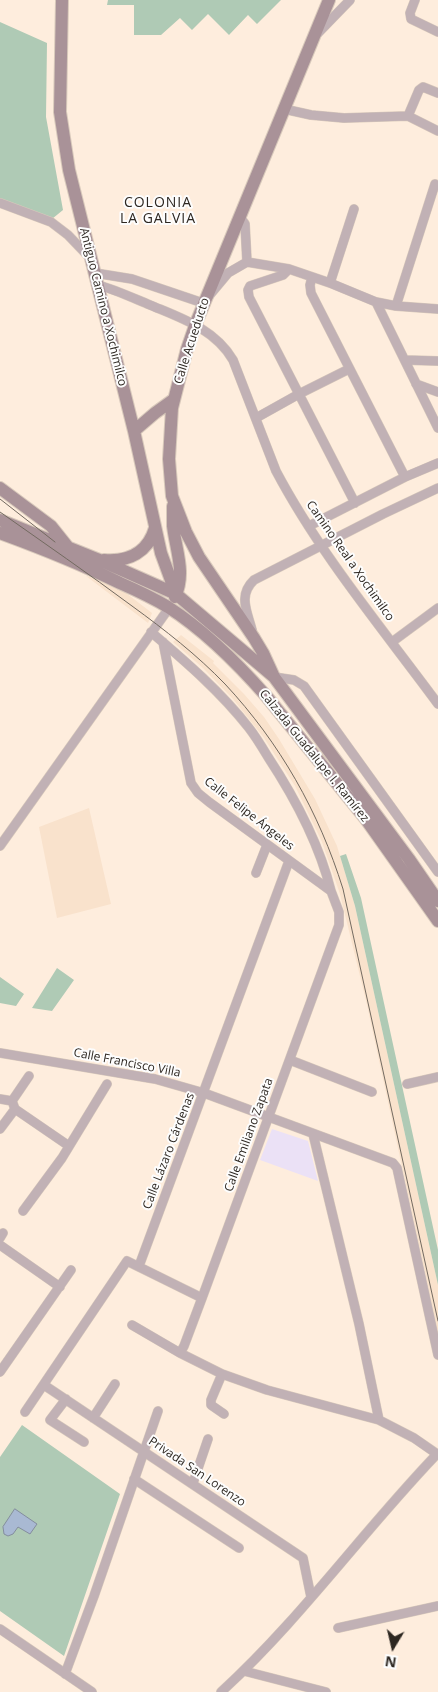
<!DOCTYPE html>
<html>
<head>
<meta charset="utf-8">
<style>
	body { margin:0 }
	#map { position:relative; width:438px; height:1692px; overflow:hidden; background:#feeddd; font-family:"Open Sans",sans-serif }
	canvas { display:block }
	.north { position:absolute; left:368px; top:1622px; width:50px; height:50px; -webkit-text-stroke:4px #fdfdfd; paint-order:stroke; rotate:189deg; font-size:14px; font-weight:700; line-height:20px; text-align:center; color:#2d2721 }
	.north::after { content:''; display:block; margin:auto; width:18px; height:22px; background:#2d2721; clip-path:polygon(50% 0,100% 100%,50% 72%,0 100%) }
</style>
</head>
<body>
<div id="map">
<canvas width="438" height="1692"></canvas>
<div class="north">N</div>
</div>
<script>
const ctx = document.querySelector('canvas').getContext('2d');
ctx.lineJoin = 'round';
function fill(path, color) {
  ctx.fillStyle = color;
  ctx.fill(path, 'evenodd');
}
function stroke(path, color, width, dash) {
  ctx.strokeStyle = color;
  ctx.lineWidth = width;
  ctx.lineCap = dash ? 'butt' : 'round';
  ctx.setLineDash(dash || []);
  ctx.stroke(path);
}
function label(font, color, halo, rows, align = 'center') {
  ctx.font = font + ' "Open Sans",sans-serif';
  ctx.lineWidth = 4;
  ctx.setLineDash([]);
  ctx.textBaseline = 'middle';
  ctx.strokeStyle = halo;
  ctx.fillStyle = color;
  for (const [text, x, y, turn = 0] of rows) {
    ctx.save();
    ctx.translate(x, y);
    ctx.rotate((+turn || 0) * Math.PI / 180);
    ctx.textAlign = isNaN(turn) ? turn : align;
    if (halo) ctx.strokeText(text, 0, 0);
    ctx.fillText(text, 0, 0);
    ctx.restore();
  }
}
fill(new Path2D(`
	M86 576 113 583 152 613 148 623Z
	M181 635 214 661 213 663 244 694 264 717 279 739 315 799 337 846 355 906 438 1285V1333L367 1005 340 894 322 842 295 786 264 738 233 699 203 668 173 642Z
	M89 808 111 904 57 918 39 827Z`), '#f9e2cc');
fill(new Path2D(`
	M272 1129 308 1141 318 1181 260 1160Z`), '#ebe1f6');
fill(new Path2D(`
	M108 0H281L257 24 248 15 229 35 208 14 192 30 180 18 161 35H134V5H107Z
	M0 22 47 43 46 117 63 210 47 223 0 207Z
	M346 854 361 898 438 1250V1285L355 906 340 856Z
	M57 968 74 980 52 1011 32 1008Z
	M0 977 24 994 16 1006 0 1003Z
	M22 1425 120 1494 64 1656 0 1611V1457Z`), '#afcab5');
const water = new Path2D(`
	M15 1509 37 1524 30 1534 18 1527 13 1534 8 1536 4 1534 3 1527Z`);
fill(water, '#a9b9d3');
stroke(water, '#848d9e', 1);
const street = new Path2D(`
	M415 0 410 13 411 19 438 32
	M318 33 350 0
	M284 109 311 115 344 118 408 116 438 131
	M408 116 419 90 423 87 438 93
	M0 203 51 222 68 235 90 258
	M240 217 245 224 247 262
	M289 269 283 275 250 286 248 290 249 297 355 503
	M95 273 132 279 203 303 228 273 247 262 289 269 330 283 376 302 396 306 438 309
	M312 277 310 285 311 293 405 477
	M330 283 354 209
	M98 285C116 290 133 298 150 305 181 318 215 329 233 360L276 471C320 554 382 628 438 704
	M376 302 438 428
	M396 306 435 184
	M405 360 438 361
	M416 384 438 392
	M256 418 299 394 349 369
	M309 526 405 477 438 463
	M252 630C247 611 238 595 254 580L383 514 438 488
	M151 632C186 662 221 692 249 728 256 737 262 747 268 757 295 798 319 843 331 891
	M163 642 191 783 198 793 209 802 331 891 339 912V925L202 1298 184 1346 180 1353
	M392 642 438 608
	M274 677 294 680 304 686 438 872
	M0 846 169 608
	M256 873 267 845
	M0 1053 155 1079 204 1093 393 1163 397 1168 438 1355
	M290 1060 372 1092
	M407 1084 438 1077
	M0 1099 12 1101
	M15 1109 69 1146
	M0 1129 15 1109 12 1101 29 1076
	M313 1134 359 1324 379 1420
	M23 1211 62 1158 107 1084
	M0 1238 3 1233
	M0 1245 60 1287
	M139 1266 289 861
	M132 1325 180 1353 222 1374 267 1390 379 1420 414 1438 437 1454
	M0 1372 71 1270
	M222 1374 211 1400V1405L224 1414
	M44 1385 303 1558 311 1597
	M66 1399 50 1420 84 1442
	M25 1412 127 1261 202 1298
	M93 1418 115 1384
	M134 1479 239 1548
	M193 1483 208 1439
	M338 1628 438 1606
	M0 1629 92 1692
	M244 1671 326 1692
	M65 1674 94 1596 158 1411
	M221 1692C300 1620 363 1531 437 1454`);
const secondary = new Path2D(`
	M62 0 60 112 69 170 134 431 161 553 176 594
	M134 431 155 413 173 400
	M0 488 51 526 67 546
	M173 506C173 513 173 519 173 526 176 551 186 573 175 597
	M0 520 97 559 176 594 274 677 409 859 438 901
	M0 533C41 548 81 564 120 583 136 590 153 598 168 607 204 630 239 665 267 697L365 818 438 921
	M104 560C129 562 148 552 155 528
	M274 677 263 653 254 638 199 557 186 532 172 496 169 459 172 408 187 349 196 323 329 0`);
stroke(street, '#d8c9bb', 10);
stroke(secondary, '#d8c9bb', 14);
stroke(street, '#c1b1b5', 9);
stroke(secondary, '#a99298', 12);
stroke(new Path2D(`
	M0 499 55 542
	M0 512C44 543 89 574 132 606 165 630 197 655 225 684 280 743 319 812 343 889L438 1321`), '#736a60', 1);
label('12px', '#2d2721', '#fdfdfd', [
	["Antiguo Camino a Xochimilco",103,307,76],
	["Calle Acueducto",192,341,-72],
	["Camino Real a Xochimilco",350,561,55],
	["Calzada Guadalupe I. Ramírez",314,756,51],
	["Calle Felipe Ángeles",249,814,38],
	["Calle Francisco Villa",127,1063,11],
	["Calle Emiliano Zapata",249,1135,-70],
	["Calle Lázaro Cárdenas",169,1151,-69],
	["Privada San Lorenzo",197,1472,34]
]);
ctx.letterSpacing = '1px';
label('14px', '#2d2721', '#fdfdfd', [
	["COLONIA",158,203],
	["LA GALVIA",158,219]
]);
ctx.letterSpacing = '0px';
</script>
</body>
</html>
